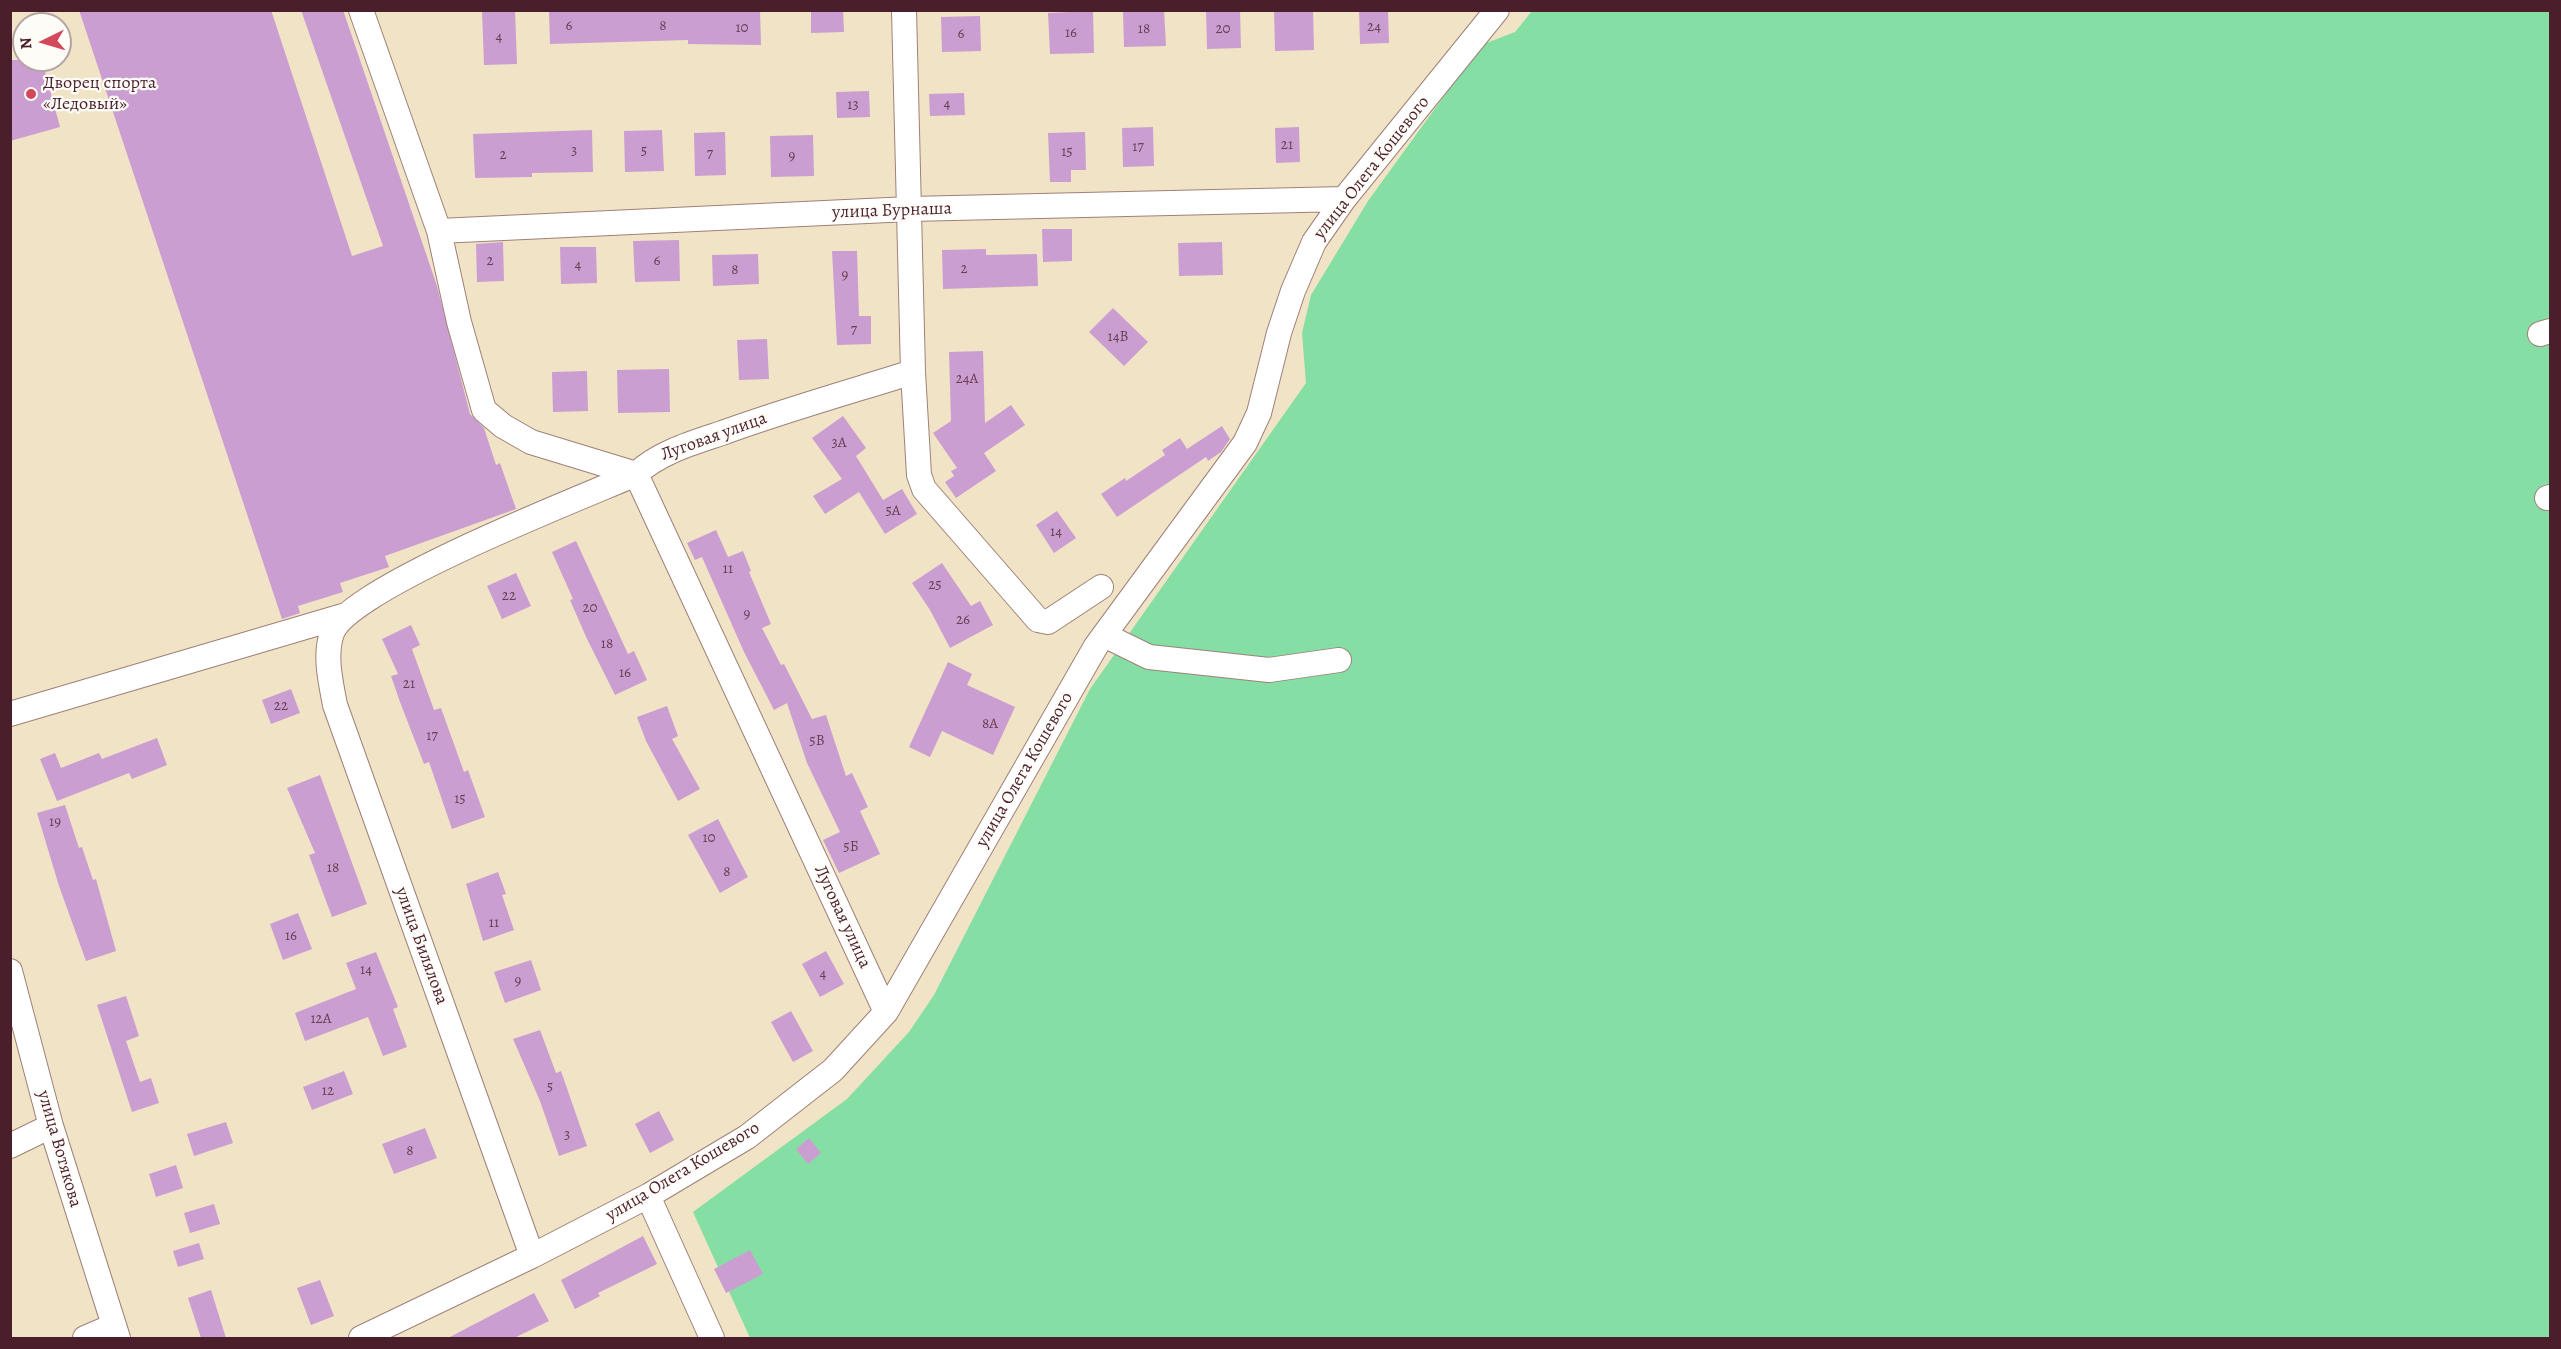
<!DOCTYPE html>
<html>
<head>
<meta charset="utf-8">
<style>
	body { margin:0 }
	#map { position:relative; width:2561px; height:1349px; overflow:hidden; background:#f1e3c6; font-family:Alegreya,serif }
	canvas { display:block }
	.frame { position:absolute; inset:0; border:12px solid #4a1f2b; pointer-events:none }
	.north { position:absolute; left:12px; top:12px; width:60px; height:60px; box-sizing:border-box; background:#fdfcf7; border:2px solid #b5a4a5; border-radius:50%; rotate:265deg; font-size:16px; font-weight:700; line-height:24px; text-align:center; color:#4a1f2b }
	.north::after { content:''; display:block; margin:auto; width:21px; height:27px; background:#d1495b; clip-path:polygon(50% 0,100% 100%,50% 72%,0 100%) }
</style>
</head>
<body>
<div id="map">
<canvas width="2561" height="1349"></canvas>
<div class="frame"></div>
<div class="north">N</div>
</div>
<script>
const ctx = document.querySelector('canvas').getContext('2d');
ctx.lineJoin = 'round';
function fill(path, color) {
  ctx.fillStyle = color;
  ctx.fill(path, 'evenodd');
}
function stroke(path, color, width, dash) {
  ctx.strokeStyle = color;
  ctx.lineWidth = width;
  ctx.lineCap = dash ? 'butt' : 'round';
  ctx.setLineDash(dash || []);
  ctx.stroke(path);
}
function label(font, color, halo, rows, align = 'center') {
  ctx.font = font + ' Alegreya,serif';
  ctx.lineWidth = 4.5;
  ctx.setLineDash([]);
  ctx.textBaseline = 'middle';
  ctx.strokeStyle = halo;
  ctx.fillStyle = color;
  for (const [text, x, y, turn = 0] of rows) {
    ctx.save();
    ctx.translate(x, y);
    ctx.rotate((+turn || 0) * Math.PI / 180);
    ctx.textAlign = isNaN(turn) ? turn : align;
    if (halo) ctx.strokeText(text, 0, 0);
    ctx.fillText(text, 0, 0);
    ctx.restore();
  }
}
fill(new Path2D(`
	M1532 11H2550V1338H750L693 1212 847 1099 909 1032 934 995 1090 689 1306 383 1302 333 1311 295 1368 201 1481 45 1515 32Z`), '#85dfa4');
fill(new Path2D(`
	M79 10H271L352 256 383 246 301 10H343L437 286 470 414 484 428 496 465 500 463 516 509 385 556 389 567 340 583 343 592 298 606 300 613 282 619Z
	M482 10H515L517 64 484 65Z
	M549 10H760L761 45 688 44V40L550 44Z
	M811 10H843L844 32 811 33Z
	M1145 10H1164L1166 46 1124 47 1123 11Z
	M1206 10H1240L1241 48 1207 49Z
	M1274 10H1313L1314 50 1275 51Z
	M1359 10H1388L1389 43 1360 44Z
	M1093 11 1094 53 1050 54 1048 13Z
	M980 16 981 51 942 52 941 17Z
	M10 60H42L60 127 10 141Z
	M869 91 870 117 837 118 836 92Z
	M964 93 965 115 930 116 929 94Z
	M1153 127 1154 166 1123 167 1122 128Z
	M1299 127 1300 162 1276 163 1275 128Z
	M592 130 593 172 532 173V177L475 178 473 134Z
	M662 130 664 171 625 172 624 131Z
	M725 132 726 175 695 176 694 133Z
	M1085 132 1086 170H1071V182H1050L1048 133Z
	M813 135 814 176 771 177 770 136Z
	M1042 229H1072V261L1043 262Z
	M679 240 680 281 635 282 633 241Z
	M503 242 504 281 477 282 476 244Z
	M1222 242 1223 275 1179 276 1178 243Z
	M560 247H596L597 283 561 284Z
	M986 249V255L1037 254 1038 286 943 289 942 250Z
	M832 251H857L859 316H871V344L837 345Z
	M758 254 759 284 713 286 712 255Z
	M1113 308 1148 342 1124 366 1089 332Z
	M767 339 769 379 739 380 737 340Z
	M983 351 985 423 1011 405 1025 425 984 453 996 471 956 498 945 482 954 476 951 471 957 468 933 433 951 421 949 352Z
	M669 369 670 412 618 413 617 370Z
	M587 371 588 411 553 412 552 372Z
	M843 416 866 448 856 456 883 500 902 489 917 514 885 534 859 492 825 514 813 496 842 479 812 438Z
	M1222 426 1230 439 1221 452 1208 461 1206 457 1117 517 1101 494 1125 478 1126 481 1165 455 1162 450 1180 438 1187 449Z
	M1057 511 1076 538 1054 553 1036 525Z
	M716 530 728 557 743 551 751 571 749 572 771 624 762 628 781 665 784 664 812 719 826 715 846 776 852 773 868 807 860 811 880 854 839 873 823 840 840 832 807 763 787 703 774 710 744 652 702 557 695 560 687 543Z
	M576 541 628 654 634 651 647 680 615 695 587 639 570 600 573 599 552 552Z
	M942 563 971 606 980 601 993 625 950 648 930 610 912 583Z
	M516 573 531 606 502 619 487 586Z
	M411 625 420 645 412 649 434 710 441 708 464 772 468 770 485 817 452 829 429 762 424 764 400 702 391 676 398 674 382 639Z
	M948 662 972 674 967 685 1015 707 993 755 942 731 930 757 909 747Z
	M291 689 300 713 271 724 262 700Z
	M667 706 678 736 672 739 700 789 678 801 646 741 637 717Z
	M157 738 167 765 132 779 129 773 57 801 40 759 55 753 61 768 99 753 102 759Z
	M320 775 367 904 332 917 309 855 315 853 287 788Z
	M65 805 79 848 82 847 93 880 96 879 116 951 86 961 59 886 37 813Z
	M718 819 748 877 720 893 688 835Z
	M498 872 506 894 502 895 514 930 483 941 466 884Z
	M298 913 312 949 283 960 270 924Z
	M826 951 844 984 820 997 802 964Z
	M376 952 398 1007 393 1009 407 1047 383 1056 368 1017 305 1041 295 1013 356 989 346 963Z
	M531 960 541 990 505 1003 494 972Z
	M126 996 139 1036 126 1041 140 1082 151 1078 159 1103 132 1112 97 1005Z
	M791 1011 813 1051 793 1062 771 1022Z
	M540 1030 556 1073 561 1071 587 1146 559 1156 540 1101 513 1039Z
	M344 1071 353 1094 312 1110 303 1087Z
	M659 1111 674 1140 650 1153 635 1124Z
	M226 1122 233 1143 194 1156 187 1134Z
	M425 1128 437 1158 394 1174 382 1144Z
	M809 1138 821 1153 808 1164 796 1149Z
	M176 1165 183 1188 156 1197 149 1174Z
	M214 1204 220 1224 190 1233 184 1213Z
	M643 1236 657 1264 598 1293 600 1296 575 1309 561 1280Z
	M199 1243 204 1259 178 1267 173 1251Z
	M750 1250 763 1274 726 1293 714 1269Z
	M320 1280 334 1316 311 1325 297 1288Z
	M211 1290 226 1338H201L188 1298Z
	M534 1293 549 1321 514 1338H448Z`), '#cb9ed1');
const minor = new Path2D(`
	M361 10 439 231 459 322 484 410 503 426 531 442 636 474C583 497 348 588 332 633 324 656 331 683 335 705L532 1256
	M904 10 913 372 919 475 924 489 1038 620 1048 622 1101 587
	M439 231 910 209 1344 199
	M2540 334 2550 331
	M2547 498 2550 497
	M1104 635 1149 657 1269 670 1339 660
	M10 714 346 615
	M10 971 51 1126 118 1338
	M886 1012 636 474C660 452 692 443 722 433 785 410 849 392 913 372
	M10 1146 51 1126
	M648 1196 712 1338
	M85 1338 113 1326
	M361 1338 532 1256 648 1196 747 1137 833 1070 886 1012 1096 646 1245 443 1259 413 1279 333 1293 291 1314 242 1344 199 1497 10`);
stroke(minor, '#9e8178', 26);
stroke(minor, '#fff', 24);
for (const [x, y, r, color] of [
	[31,94,6,"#d1495b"]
]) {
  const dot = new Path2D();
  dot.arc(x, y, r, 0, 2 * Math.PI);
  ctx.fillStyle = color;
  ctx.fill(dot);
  stroke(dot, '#fdfcf7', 2);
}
label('15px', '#6a3f54', null, [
	["6",569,26],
	["8",663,26],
	["24",1374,27],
	["10",742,28],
	["18",1144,29],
	["20",1223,29],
	["16",1071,33],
	["6",961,34],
	["4",499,37],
	["4",947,104],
	["13",853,105],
	["21",1287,145],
	["17",1138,147],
	["3",574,151],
	["5",644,151],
	["15",1067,152],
	["7",710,154],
	["2",503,155],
	["9",792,156],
	["2",490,261],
	["6",657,261],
	["4",578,265],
	["2",964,269],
	["8",735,270],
	["9",845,275],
	["7",854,330],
	["14В",1118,337],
	["24А",967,379],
	["3А",839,443],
	["5А",893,511],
	["14",1056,532],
	["11",728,569],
	["25",935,585],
	["22",509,596],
	["20",590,608],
	["9",747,614],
	["26",963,620],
	["18",607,644],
	["16",625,673],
	["21",409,684],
	["22",281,706],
	["8А",990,724],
	["17",432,736],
	["5В",817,741],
	["15",460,799],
	["19",55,822],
	["10",709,838],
	["5Б",851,847],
	["18",333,868],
	["8",727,872],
	["11",494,923],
	["16",291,936],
	["14",366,970],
	["4",823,974],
	["9",518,981],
	["12А",321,1019],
	["5",550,1087],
	["12",328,1091],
	["3",567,1135],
	["8",410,1151]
]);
label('18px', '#4a1f2b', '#fdfcf7', [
	["Дворец спорта",43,84],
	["«Ледовый»",43,105]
], 'left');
label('18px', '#4a1f2b', '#fdfcf7', [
	["улица Олега Кошевого",1372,168,-52],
	["улица Бурнаша",892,211,-2],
	["Луговая улица",714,437,-20],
	["улица Олега Кошевого",1025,770,-60],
	["Луговая улица",842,917,65],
	["улица Билялова",421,946,70],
	["улица Вотякова",59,1149,74],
	["улица Олега Кошевого",683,1172,-31]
]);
</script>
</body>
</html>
